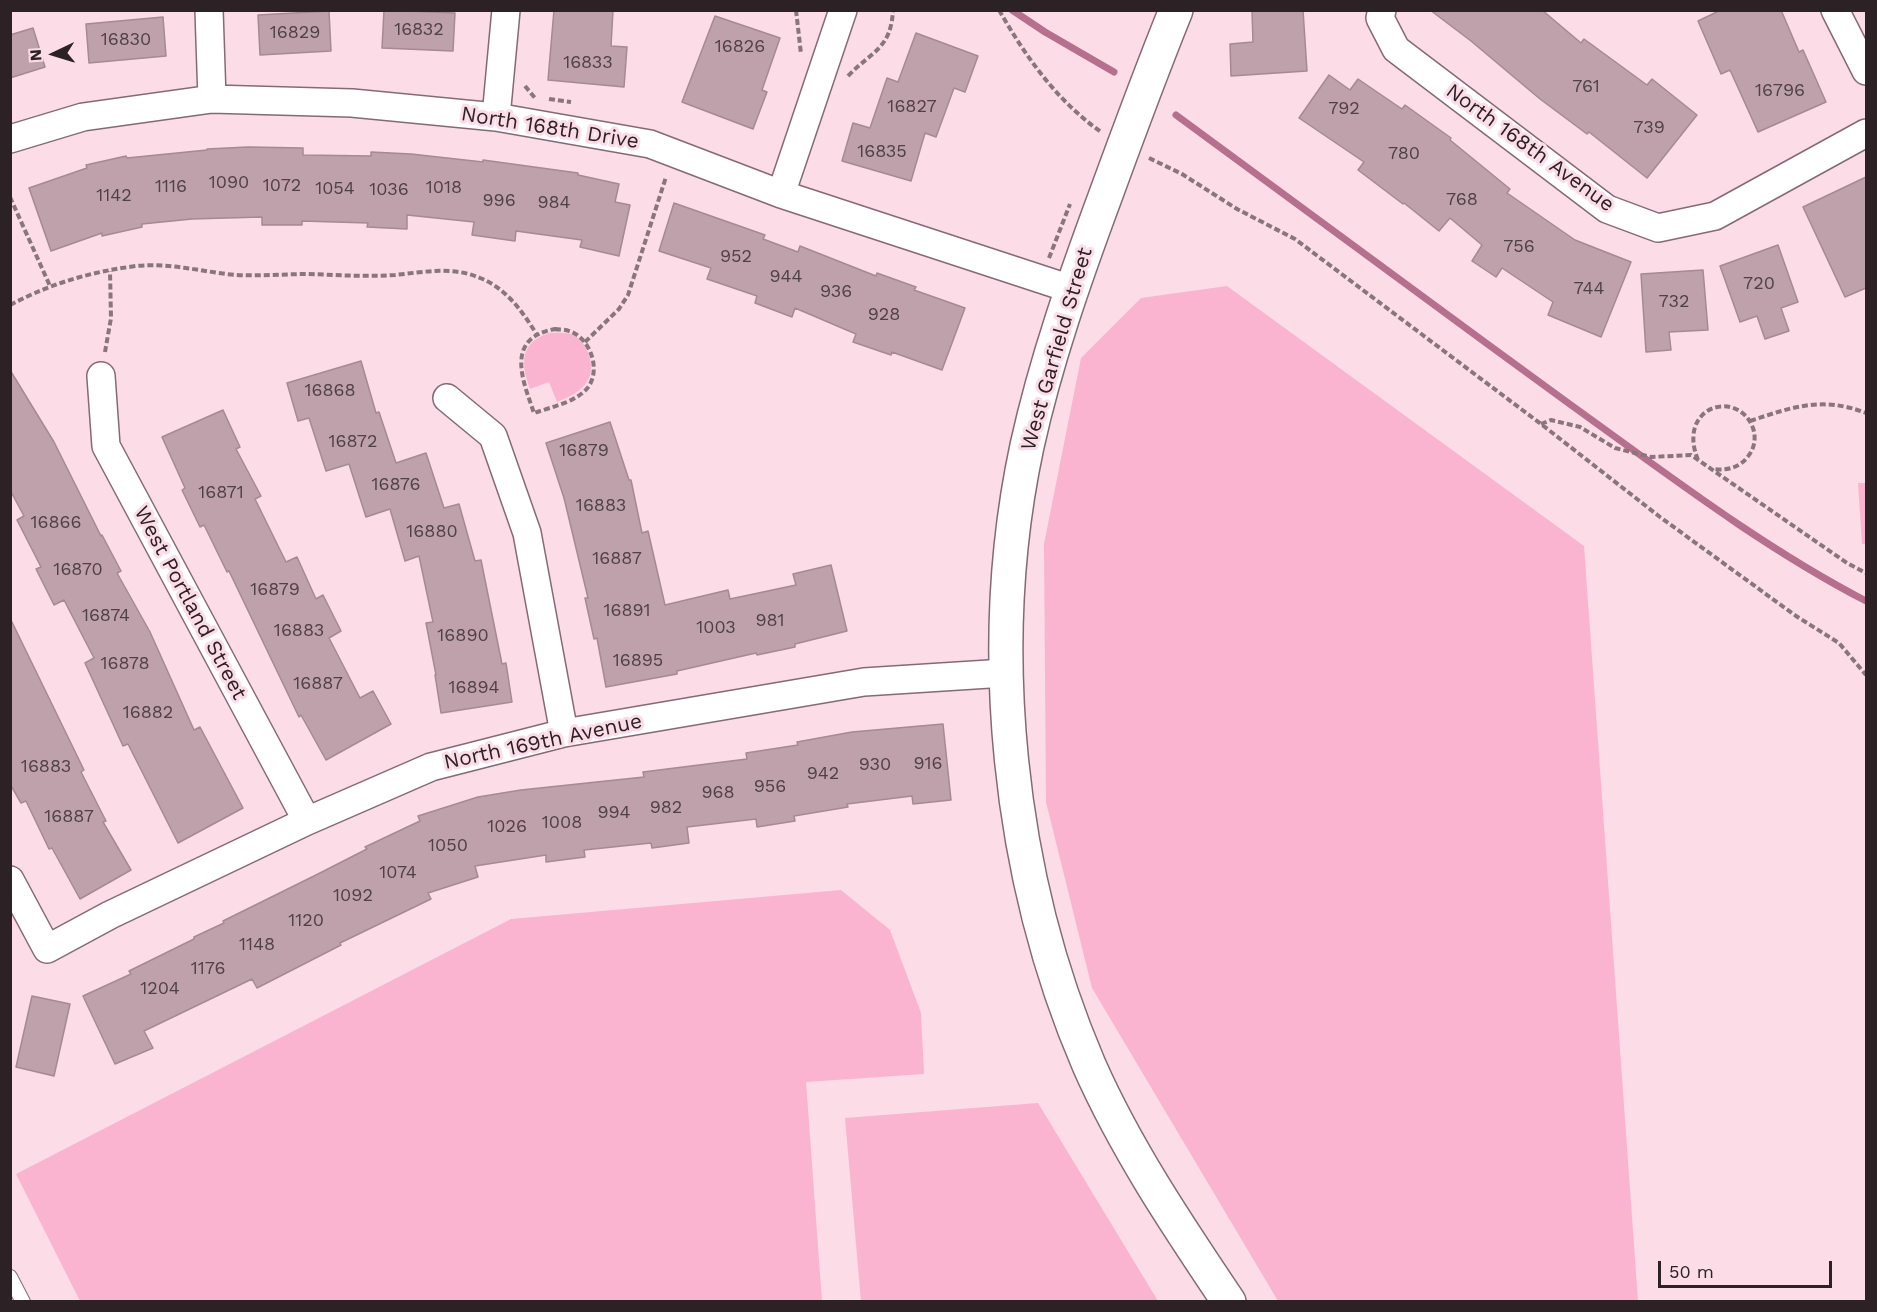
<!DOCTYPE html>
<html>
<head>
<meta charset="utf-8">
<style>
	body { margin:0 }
	#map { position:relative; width:1877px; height:1312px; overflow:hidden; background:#fbdce7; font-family:"Work Sans",sans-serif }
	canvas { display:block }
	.frame { position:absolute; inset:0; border:12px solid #2c2125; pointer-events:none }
	.north { position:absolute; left:24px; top:24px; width:60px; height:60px; -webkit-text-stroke:4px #fbdce7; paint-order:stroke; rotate:266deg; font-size:16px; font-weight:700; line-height:24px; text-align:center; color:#2c2125 }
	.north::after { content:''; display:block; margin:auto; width:21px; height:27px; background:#2c2125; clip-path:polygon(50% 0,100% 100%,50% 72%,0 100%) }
	.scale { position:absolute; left:1658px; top:1261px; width:174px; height:27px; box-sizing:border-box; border:3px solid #2c2125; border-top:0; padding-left:8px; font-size:18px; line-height:21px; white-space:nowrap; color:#2c2125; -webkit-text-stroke:4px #fbdce7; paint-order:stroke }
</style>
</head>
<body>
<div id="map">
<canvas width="1877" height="1312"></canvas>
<div class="frame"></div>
<div class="north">N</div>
<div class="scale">50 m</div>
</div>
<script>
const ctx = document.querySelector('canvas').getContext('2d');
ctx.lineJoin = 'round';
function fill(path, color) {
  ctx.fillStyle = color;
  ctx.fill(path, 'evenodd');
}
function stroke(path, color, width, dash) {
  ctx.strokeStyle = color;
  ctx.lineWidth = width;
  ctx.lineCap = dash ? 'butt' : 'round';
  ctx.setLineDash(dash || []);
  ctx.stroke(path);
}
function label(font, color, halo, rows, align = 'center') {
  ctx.font = font + ' "Work Sans",sans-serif';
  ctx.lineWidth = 6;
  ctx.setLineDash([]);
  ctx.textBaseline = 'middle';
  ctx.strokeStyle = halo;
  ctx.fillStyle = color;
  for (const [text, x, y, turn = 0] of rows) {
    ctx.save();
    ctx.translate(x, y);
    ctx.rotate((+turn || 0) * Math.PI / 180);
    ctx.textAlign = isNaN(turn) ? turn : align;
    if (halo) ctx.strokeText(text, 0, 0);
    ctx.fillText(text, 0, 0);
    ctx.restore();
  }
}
fill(new Path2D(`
	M1227 286 1584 546 1638 1301H1278L1092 988 1046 802 1044 544 1081 358 1141 298Z
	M549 333C557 333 566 332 573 335 588 342 596 367 588 380 581 392 569 397 557 402L549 382 530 389C521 364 519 343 549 333Z
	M1858 483H1866V544H1862Z
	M841 890 890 930 921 1013 924 1074 806 1082 822 1301H80L16 1174 511 919Z
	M1038 1103 1158 1301H861L845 1118Z`), '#fab4cf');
stroke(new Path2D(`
	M1012 10 1045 32 1114 72
	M1176 115C1308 212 1439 309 1571 405 1667 474 1762 547 1866 601`), '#b66f8c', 7);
const building = new Path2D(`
	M384 10 455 13 453 51 382 48Z
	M554 10H613L611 46 627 47 624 87 548 80Z
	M1303 10 1307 71 1231 76 1230 44 1253 42 1252 11Z
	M1430 10H1542L1581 43 1584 39 1647 85 1652 79 1697 115 1647 178 1589 132 1587 134 1540 99 1471 41Z
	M1721 10H1781L1799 52 1803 50 1826 102 1758 132 1730 70 1721 74 1698 21Z
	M329 11 331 51 260 55 258 15Z
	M715 16 780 38 762 90 767 92 753 129 682 102Z
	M163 17 166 56 89 63 86 24Z
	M33 28 45 67 10 78V35Z
	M916 33 978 56 965 92 954 88 936 137 925 133 911 181 842 161 853 123 870 128 887 78 898 82Z
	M1329 75 1350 90 1358 79 1402 109 1405 105 1451 138 1450 140 1510 189 1507 193 1575 240 1631 262 1601 337 1548 315 1553 302 1502 268 1496 277 1472 261 1482 245 1450 218 1439 231 1404 203 1403 204 1358 170 1364 162 1299 118Z
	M248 147 303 148V155L371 156V152L411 154 483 162V160L578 173V175L619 184 615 202 630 205 619 256 580 247 582 240 516 231 515 241 472 235 474 222 407 215V229L367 227 368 223 302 221V225H262V217L192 219 142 224V227L102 236V233L51 251 29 188 87 168 86 165 126 156 127 158 207 150V149Z
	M1866 177V288L1845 297 1803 207Z
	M674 203 765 235 763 239 798 252 800 246 876 276 877 273 916 287 914 290 965 308 942 370 892 352 891 355 853 342 856 334 795 308 792 317 755 303 757 296 707 279 711 268 659 251Z
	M1778 245 1798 302 1781 308 1789 331 1765 339 1757 316 1740 322 1720 266Z
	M1703 270 1708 330 1669 332 1671 350 1646 352 1641 274Z
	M361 361 376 413 379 412 396 463 426 453 444 508 459 504 475 561 481 560 502 664 506 663 512 702 441 713 435 675H436L426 623 433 622 419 556 405 561 390 509 366 517 349 464 326 471 309 418 298 421 287 383Z
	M10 370 54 442 101 536 102 535 121 571 117 573 150 632 194 730 200 727 243 808 178 843 128 744 123 746 85 663 94 658 64 600 54 605 36 569 41 567 17 520 24 516 10 490Z
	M223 410 240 447 236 449 261 496 255 499 286 562 297 557 316 599 323 595 341 631 329 638 360 698 373 691 391 724 326 760 301 715 299 717 229 571 227 572 204 525 200 527 182 490 185 488 162 437Z
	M610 422 629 480H631L642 533 648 531 665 605 728 590 730 599 796 585 793 574 831 565 847 631 795 644V647L757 655 756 653 677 671V674L606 687 597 638 594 639 585 598H588L564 498 546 443Z
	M10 618 84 770 81 772 106 821 103 822 131 870 80 899 52 848 49 849 26 801 21 803 10 784Z
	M943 724 951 800 913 804 912 796 847 804 848 807 794 816 795 821 757 827 756 819 687 827 689 843 652 848 651 843 584 850 585 857 546 862V855L475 866 478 877 428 893 431 899 340 943 341 945 257 988 252 979 144 1031 153 1048 115 1064 83 996 131 974 129 971 194 939V937L224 923 223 921 318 874 367 849 365 847 420 821 418 816 478 797 521 790 644 777 643 772 747 759 746 753 798 745 797 742 852 732Z
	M32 996 70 1004 54 1076 16 1067Z`);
fill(building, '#bea1ab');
stroke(building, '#a58993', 1.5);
const service = new Path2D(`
	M10 1277 23 1302`);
const minor = new Path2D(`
	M209 10 212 99
	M1382 10 1380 18 1396 49 1607 209 1658 228 1715 216 1866 133
	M1835 10 1866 71
	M496 117 506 10
	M10 139 83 117 212 99 352 103 496 117 650 144 781 194 1071 289
	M781 194 843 10
	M101 376 106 446 307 821
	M447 398 493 436 527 533 564 733
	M10 880 47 949 110 915 307 821 431 767 564 733 864 682 1005 673`);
const tertiary = new Path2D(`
	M1176 10C1151 72 1128 134 1105 197 1075 278 1046 360 1027 446 984 646 1008 877 1089 1065 1126 1149 1178 1226 1229 1302`);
stroke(service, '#856a74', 16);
stroke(minor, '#856a74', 30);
stroke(tertiary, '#856a74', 36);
stroke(new Path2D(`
	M796 10 801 54
	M999 10C1026 57 1056 100 1101 132
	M848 76C872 51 891 49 893 10
	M525 86 535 98
	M549 99 571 102
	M1149 158 1182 174 1237 209 1295 239 1541 424 1660 517 1796 616 1839 643 1866 675
	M10 197 50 286
	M1049 258 1070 204
	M10 305C52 283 90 272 136 266 167 263 196 270 226 274 254 277 281 274 308 274 337 275 366 277 395 275 424 272 453 266 480 278 506 288 523 312 537 335
	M555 329C559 330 565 329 569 331 589 337 601 367 589 386 578 402 551 407 534 413 523 381 504 338 555 329Z
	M585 342 619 309 628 295 666 177
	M105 352 111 318 110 271
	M1750 421C1792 407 1823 396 1866 413
	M1541 424 1551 420 1580 427 1615 448 1651 457 1691 455 1847 563 1866 573
	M1698 460C1676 406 1738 388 1753 428 1756 437 1755 447 1749 455 1741 467 1728 471 1713 469`), '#89757c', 4, [6, 3]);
stroke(service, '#fff', 14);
stroke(minor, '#fff', 27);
stroke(tertiary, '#fff', 33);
label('18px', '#504146', null, [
	["16832",419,30],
	["16829",295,33],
	["16830",126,40],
	["16826",740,47],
	["16833",588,63],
	["761",1586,87],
	["16796",1780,91],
	["16827",912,107],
	["792",1344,109],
	["739",1649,128],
	["16835",882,152],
	["780",1404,154],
	["1090",229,183],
	["1072",282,186],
	["1116",171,187],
	["1018",444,188],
	["1054",335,189],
	["1036",389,190],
	["1142",114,196],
	["768",1462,200],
	["996",499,201],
	["984",554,203],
	["756",1519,247],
	["952",736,257],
	["944",786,277],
	["720",1759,284],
	["744",1589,289],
	["936",836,292],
	["732",1674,302],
	["928",884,315],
	["16868",330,391],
	["16872",353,442],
	["16879",584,451],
	["16876",396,485],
	["16871",221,493],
	["16883",601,506],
	["16866",56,523],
	["16880",432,532],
	["16887",617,559],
	["16870",78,570],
	["16879",275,590],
	["16891",627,611],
	["16874",106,616],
	["981",770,621],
	["1003",716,628],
	["16883",299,631],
	["16890",463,636],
	["16895",638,661],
	["16878",125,664],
	["16887",318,684],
	["16894",474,688],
	["16882",148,713],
	["916",928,764],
	["930",875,765],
	["16883",46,767],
	["942",823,774],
	["956",770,787],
	["968",718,793],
	["982",666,808],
	["994",614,813],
	["16887",69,817],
	["1008",562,823],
	["1026",507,827],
	["1050",448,846],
	["1074",398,873],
	["1092",353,896],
	["1120",306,921],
	["1148",257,945],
	["1176",208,969],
	["1204",160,989]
]);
label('21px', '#2c2125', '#fbdce7', [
	["North 168th Drive",550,128,9],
	["North 168th Avenue",1530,148,36],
	["West Garfield Street",1057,349,-74],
	["West Portland Street",190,603,62],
	["North 169th Avenue",543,742,-12]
]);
</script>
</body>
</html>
